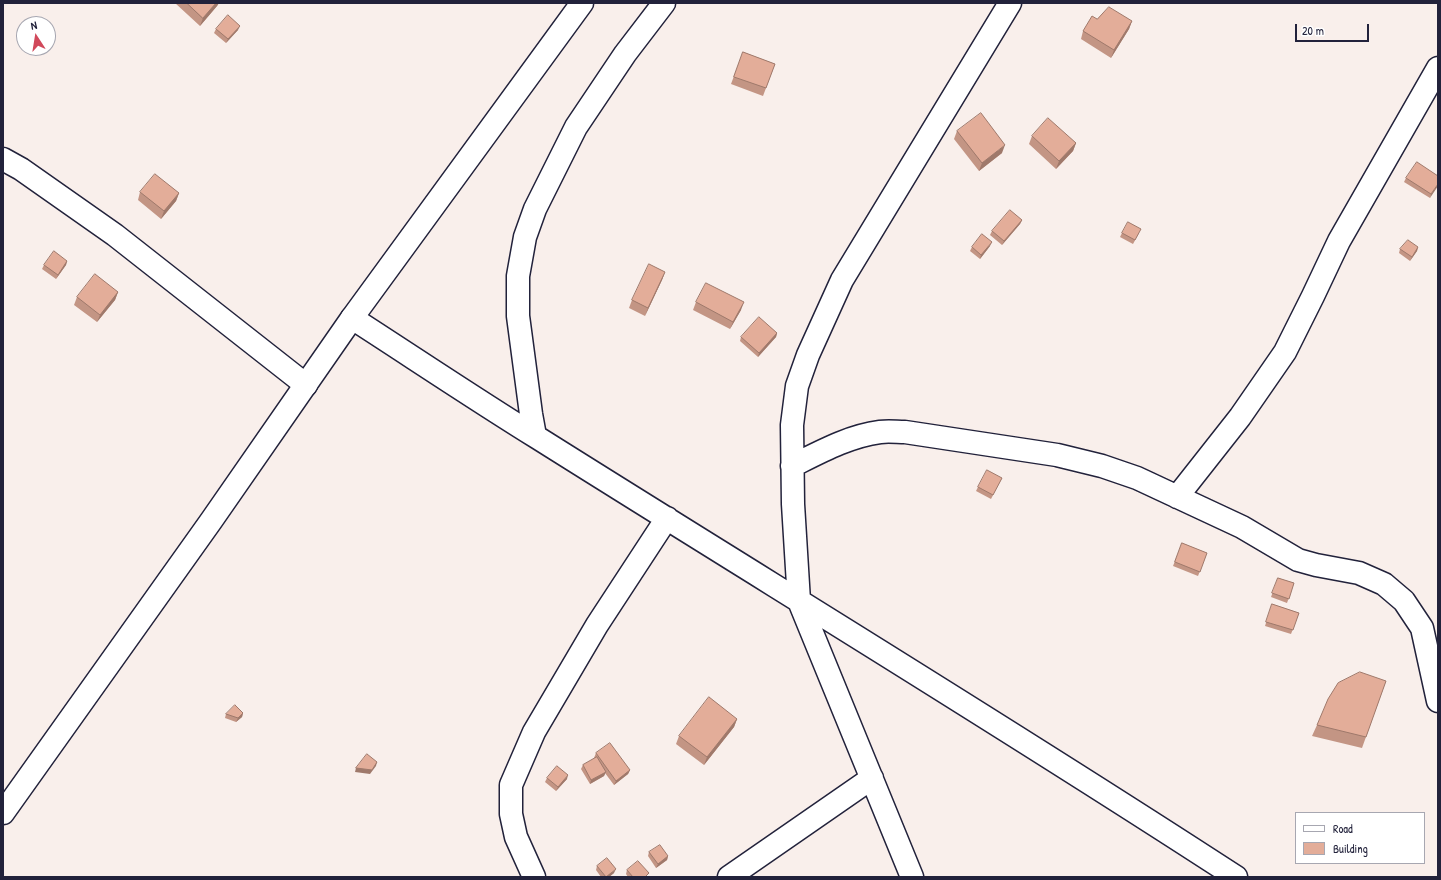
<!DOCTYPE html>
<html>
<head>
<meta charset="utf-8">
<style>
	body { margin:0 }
	#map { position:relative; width:1441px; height:880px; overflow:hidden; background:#f9efeb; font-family:"Patrick Hand",sans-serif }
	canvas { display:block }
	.frame { position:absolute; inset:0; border:4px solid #22223b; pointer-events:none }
	.legend { position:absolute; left:1295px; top:812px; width:130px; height:52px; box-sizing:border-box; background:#fff; border:1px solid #a7a7b1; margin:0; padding:5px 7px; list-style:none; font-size:12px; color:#22223b }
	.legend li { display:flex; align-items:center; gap:8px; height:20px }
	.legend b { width:20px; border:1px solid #a7a7b1 }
	.north { position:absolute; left:16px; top:16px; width:40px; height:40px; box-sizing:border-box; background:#fff; border:1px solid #a7a7b1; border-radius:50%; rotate:348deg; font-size:11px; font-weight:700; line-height:16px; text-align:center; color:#22223b }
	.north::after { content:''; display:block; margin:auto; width:14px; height:18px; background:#d1495b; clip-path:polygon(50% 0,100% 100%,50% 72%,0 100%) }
	.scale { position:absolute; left:1295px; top:24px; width:74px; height:18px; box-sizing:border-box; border:2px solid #22223b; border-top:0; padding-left:5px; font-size:12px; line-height:14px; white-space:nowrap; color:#22223b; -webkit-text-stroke:3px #fff; paint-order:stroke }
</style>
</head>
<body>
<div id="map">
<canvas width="1441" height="880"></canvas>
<div class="frame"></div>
<ul class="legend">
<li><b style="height:5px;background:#fff"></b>Road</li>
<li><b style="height:11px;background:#e3ad99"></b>Building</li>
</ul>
<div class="north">N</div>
<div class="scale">20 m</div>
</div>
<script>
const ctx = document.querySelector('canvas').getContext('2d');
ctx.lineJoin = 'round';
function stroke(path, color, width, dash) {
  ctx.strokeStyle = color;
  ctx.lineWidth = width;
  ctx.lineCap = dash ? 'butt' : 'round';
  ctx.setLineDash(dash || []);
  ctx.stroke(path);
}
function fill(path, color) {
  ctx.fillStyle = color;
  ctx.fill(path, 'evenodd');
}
const minor = new Path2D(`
	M3 159 21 169 115 235 306 385
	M352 318C414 358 475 399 538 438 770 584 1006 727 1236 877
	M535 436 531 414 518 316V276L525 237 535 209 576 127 625 54 664 3
	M792 466C820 452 849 436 880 432 888 431 897 432 905 432L1057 455 1102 466 1137 478 1242 527 1298 560 1316 565 1359 573 1384 584 1404 601 1422 628 1438 701
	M1177 497 1240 417 1285 352 1313 296 1339 241 1438 68
	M534 877 516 837 511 814V785L534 732 597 625 667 518
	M729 877 872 778
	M912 877 799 601 793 504 792 425 797 386 808 355 842 280 1010 3`);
const secondary = new Path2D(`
	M3 813 211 521 352 318 582 3`);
stroke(minor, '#22223b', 25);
stroke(secondary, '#22223b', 25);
stroke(minor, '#fff', 22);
stroke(secondary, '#fff', 22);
fill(new Path2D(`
	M175 3H219L217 6 200 26Z
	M1132 21 1129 29 1111 58 1081 39 1083 31Z
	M216 29 238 30 226 43 214 33Z
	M743 52 775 64 763 96 731 84Z
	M957 131 1002 153 979 171 954 139Z
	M1032 136 1076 143 1073 151 1056 169 1029 144Z
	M1438 176 1430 198 1404 182 1406 178Z
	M140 192 179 193 176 201 161 219 138 200Z
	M1022 220 1020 224 1002 245 990 235 992 231Z
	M1122 233H1139L1133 244 1120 237Z
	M990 246 980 259 970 251 972 247Z
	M1418 247 1417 251 1410 261 1399 253 1400 249Z
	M67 261 66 265 56 279 42 269 44 265Z
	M665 272 662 280 645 316 629 308 632 300Z
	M118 292 115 300 97 322 74 305 77 297Z
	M696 302 741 310 730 329 693 310Z
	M777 333 776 337 758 357 740 341 741 337Z
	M1002 478 991 499 976 491 978 487Z
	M1182 543 1207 553 1198 576 1173 566Z
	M1278 578 1294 583 1287 603 1271 597Z
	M1272 604 1299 613 1291 634 1265 626Z
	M1386 681 1362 748 1312 736 1317 725Z
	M243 713 242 717 236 722 225 718 226 714Z
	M737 719 734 727 704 765 676 744 679 736Z
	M596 753 630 770 628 774 614 785 605 773 604 776 590 784 581 769 583 765 595 758H594Z
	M547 778 567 779 556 791 545 782Z
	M649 852 668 856 667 860 656 868 648 856Z
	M597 866 614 873 609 877H601L596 870Z
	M627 870 648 877H628L626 874Z`), '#c39584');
fill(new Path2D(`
	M216 3H219L217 6 200 26 203 18Z
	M1132 21 1129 29 1111 58 1114 50Z
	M240 26 238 30 226 43 228 39Z
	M1076 143 1073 151 1056 169 1059 161Z
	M1005 145 1002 153 979 171 982 163Z
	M1438 184V186L1430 198 1431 194Z
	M179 193 176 201 161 219 164 211Z
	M1022 220 1020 224 1002 245 1004 241Z
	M992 242 990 246 980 259 981 255Z
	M1418 247 1417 251 1410 261 1412 257Z
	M67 261 66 265 56 279 58 275Z
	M665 272 662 280 645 316 648 308Z
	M118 292 115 300 97 322 100 315Z
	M744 302 741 310 730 329 733 322Z
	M777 333 776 337 758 357 759 353Z
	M243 713 242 717 236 722 238 718Z
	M737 719 734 727 704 765 707 757Z
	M377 762 376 766 370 774 355 772 356 768Z
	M630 770 628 774 614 785 616 781Z
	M606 772 604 776 590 784 591 780Z
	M568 775 567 779 556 791 558 787Z
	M668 856 667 860 656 868 658 864Z
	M616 869 614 873 609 877H606Z`), '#9f796b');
const building = new Path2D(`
	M187 3H216L203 18Z
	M1109 7 1132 21 1114 50 1083 31 1092 16 1097 19Z
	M228 15 240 26 228 39 216 29Z
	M743 52 775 64 766 88 734 77Z
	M981 113 1005 145 982 163 957 131Z
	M1048 118 1076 143 1059 161 1032 136Z
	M1417 162 1438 176V184L1431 194 1406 178Z
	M155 174 179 193 164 211 140 192Z
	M1010 210 1022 220 1004 241 992 231Z
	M1128 222 1141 229 1135 240 1122 233Z
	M982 234 992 242 981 255 972 247Z
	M1408 240 1418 247 1412 257 1400 249Z
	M54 251 67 261 58 275 44 265Z
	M649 264 665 272 648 308 632 300Z
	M95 274 118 292 100 315 77 297Z
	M706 283 744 302 733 322 696 302Z
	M759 317 777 333 759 353 741 337Z
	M987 470 1002 478 993 495 978 487Z
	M1182 543 1207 553 1200 572 1175 562Z
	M1278 578 1294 583 1289 599 1272 593Z
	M1272 604 1299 613 1293 630 1266 622Z
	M1360 672 1386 681 1366 737 1317 725 1328 699 1338 683Z
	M709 697 737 719 707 757 679 736Z
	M235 705 243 713 238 718 226 714Z
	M610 743 630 770 616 781 596 753Z
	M367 754 377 762 372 770 356 768Z
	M597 757 606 772 591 780 583 765Z
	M557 766 568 775 558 787 547 778Z
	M660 845 668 856 658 864 649 852Z
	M607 858 616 869 606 877 597 866Z
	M638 861 649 873 645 877H633L627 870Z`);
fill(building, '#e3ad99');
stroke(building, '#9f796b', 1);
</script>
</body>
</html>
